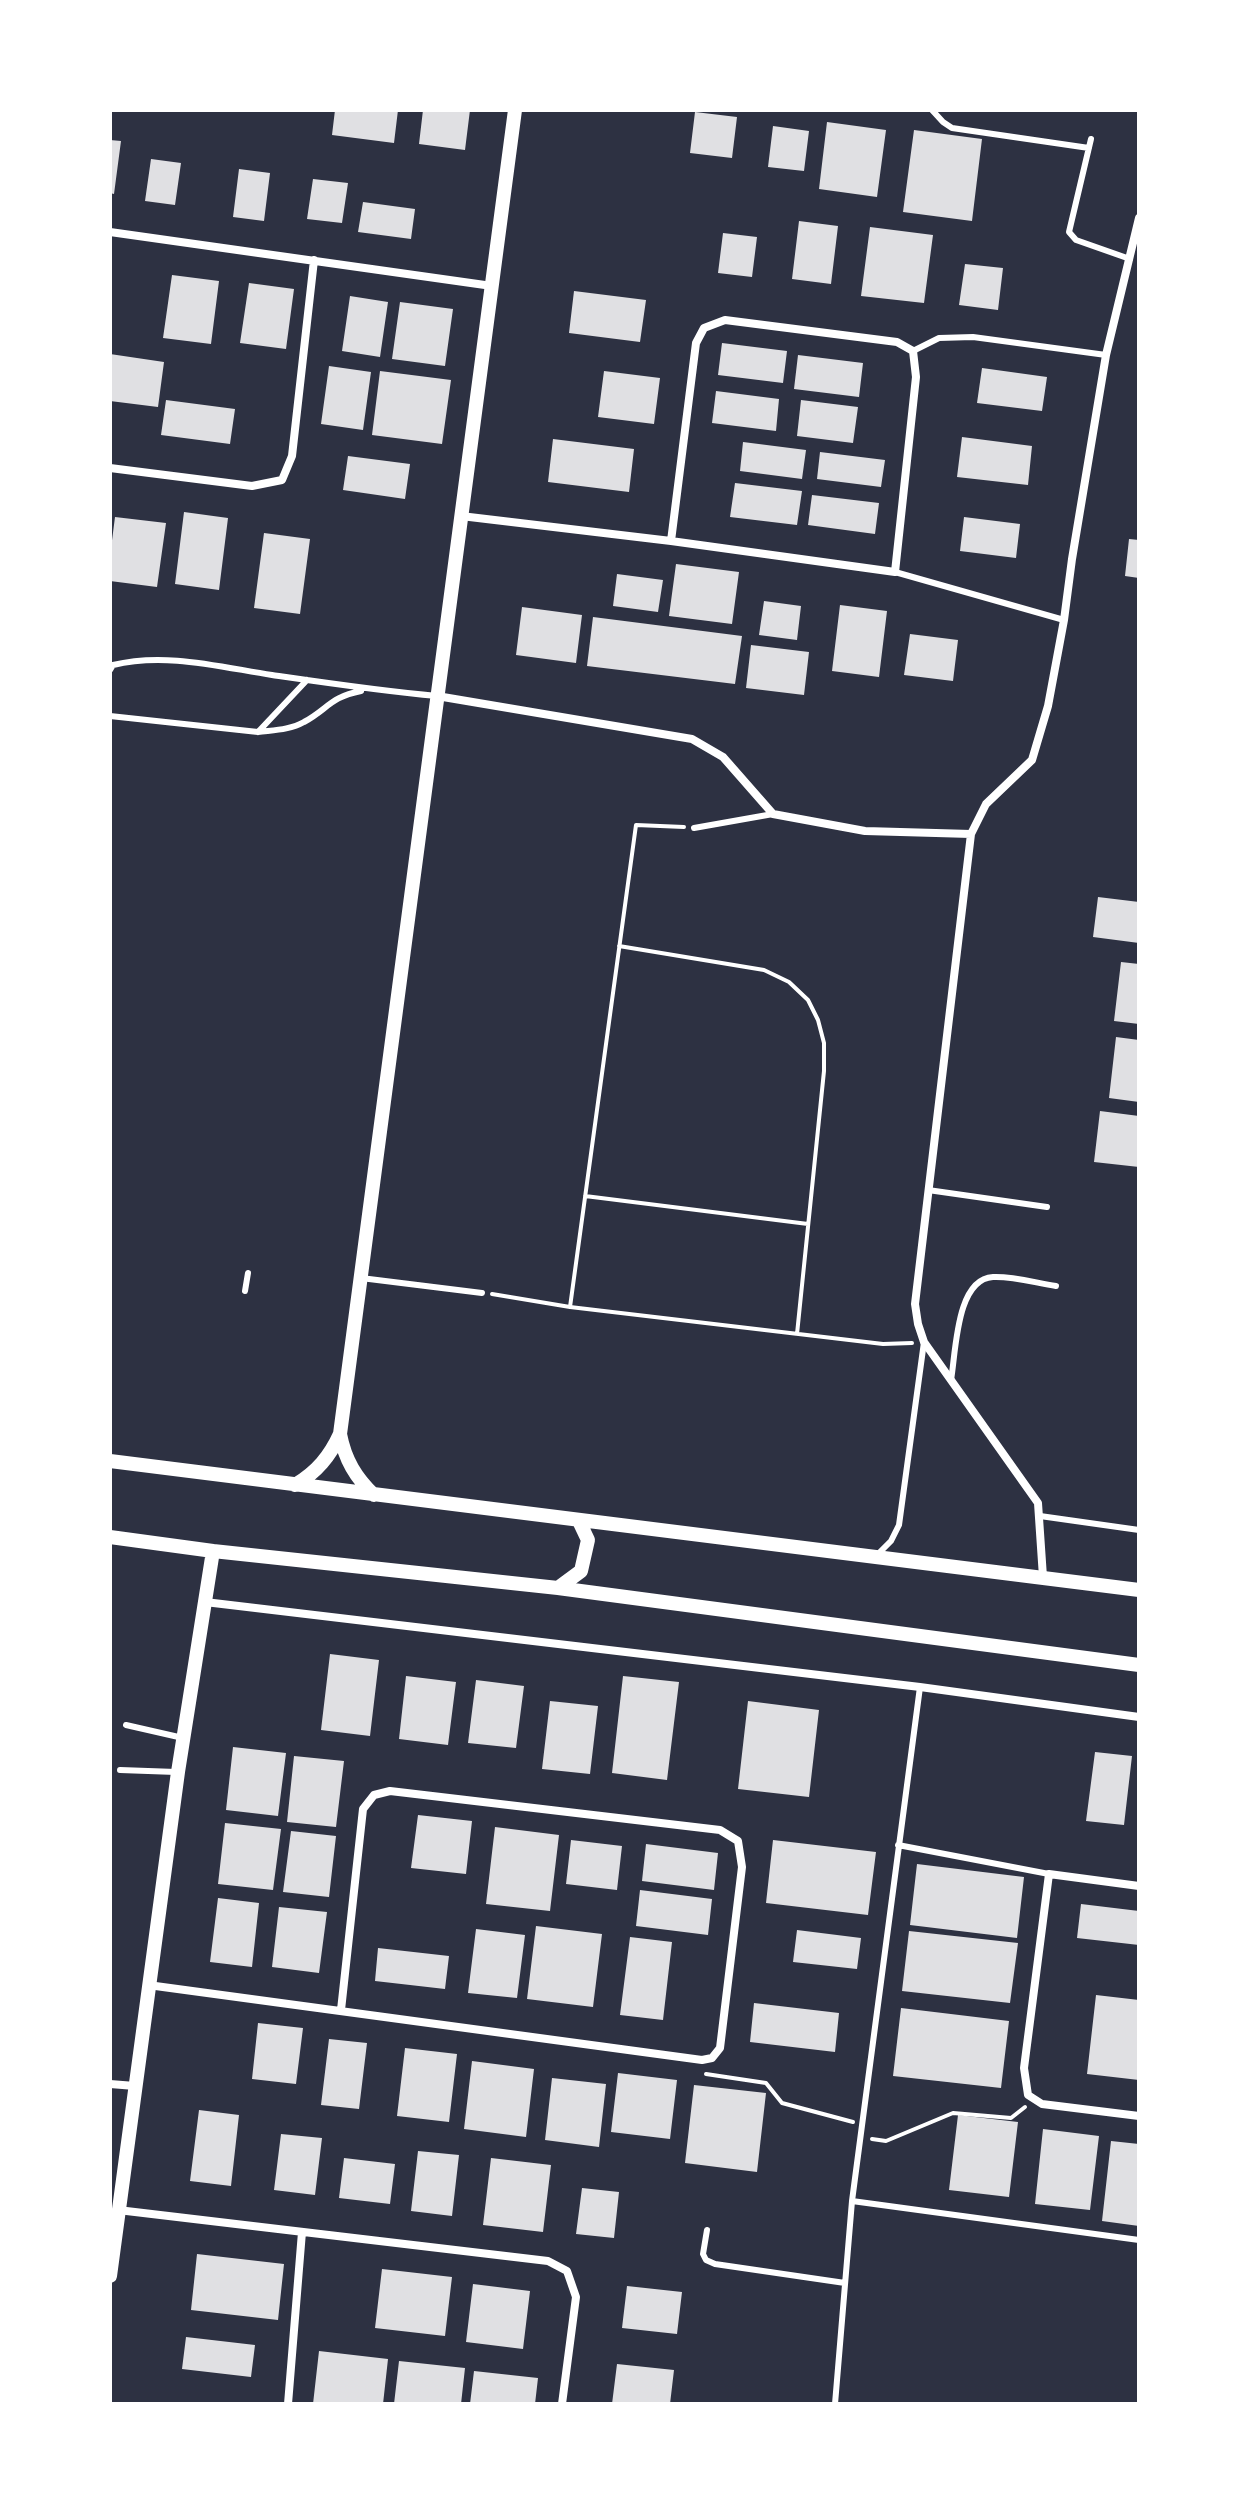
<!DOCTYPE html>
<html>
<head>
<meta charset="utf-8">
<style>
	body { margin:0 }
	#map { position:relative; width:1249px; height:2514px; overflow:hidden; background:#2d3142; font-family:Manrope,sans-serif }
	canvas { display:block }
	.frame { position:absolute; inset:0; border:112px solid #fff; pointer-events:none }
</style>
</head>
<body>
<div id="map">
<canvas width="1249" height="2514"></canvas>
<div class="frame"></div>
</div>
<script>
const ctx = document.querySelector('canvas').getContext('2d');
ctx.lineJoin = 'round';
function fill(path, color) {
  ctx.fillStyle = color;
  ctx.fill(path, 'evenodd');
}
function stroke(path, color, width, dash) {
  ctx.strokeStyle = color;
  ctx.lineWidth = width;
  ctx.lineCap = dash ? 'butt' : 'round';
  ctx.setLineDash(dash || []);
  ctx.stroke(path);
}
fill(new Path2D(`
	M335 110H398L394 143 332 135Z
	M423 110H470L465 150 419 144Z
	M695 112 737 117 732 158 690 153Z
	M827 122 886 130 877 197 819 189Z
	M773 126 809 131 804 171 768 167Z
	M914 130 982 139 972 221 903 212Z
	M110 140 121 141 114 194 110 193Z
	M151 159 181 163 175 205 145 201Z
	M239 169 270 173 264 221 233 217Z
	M313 179 348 183 342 223 307 219Z
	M363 202 415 209 411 239 358 232Z
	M799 221 838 226 831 284 792 279Z
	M870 227 933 235 924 303 861 296Z
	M723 233 757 237 752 277 718 273Z
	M965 264 1003 268 998 310 959 305Z
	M172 275 219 281 211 344 163 338Z
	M249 283 294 289 286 349 240 343Z
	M574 291 646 300 640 342 569 333Z
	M350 296 388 302 380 357 342 351Z
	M400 302 453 309 445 366 392 359Z
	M722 343 787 351 783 383 718 375Z
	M110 354 164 362 158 407 110 401Z
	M798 355 863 363 859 397 794 389Z
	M329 366 371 372 363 430 321 424Z
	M982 368 1047 377 1042 411 977 403Z
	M380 371 451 380 442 444 372 435Z
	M604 371 660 378 654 424 598 417Z
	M716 391 779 399 776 431 712 423Z
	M166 400 235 409 230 444 161 435Z
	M801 400 858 407 853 443 797 436Z
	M962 437 1032 446 1028 485 957 477Z
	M553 439 634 449 629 492 548 482Z
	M743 442 806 450 802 479 740 471Z
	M820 452 885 460 881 487 817 479Z
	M348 456 410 464 405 499 343 490Z
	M735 483 802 491 797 525 730 517Z
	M812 495 879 503 875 534 808 525Z
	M184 512 228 518 219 590 175 584Z
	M115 517 166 523 157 587 110 581V556Z
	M964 517 1020 524 1016 558 960 551Z
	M264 533 310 539 300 614 254 608Z
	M1129 539 1139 540V578L1125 576Z
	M676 564 739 572 732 624 669 616Z
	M617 574 663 580 658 612 613 606Z
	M764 601 801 606 797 640 759 635Z
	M840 605 887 611 879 677 832 671Z
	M522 607 582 615 576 663 516 655Z
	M593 617 742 636 735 684 587 666Z
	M910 634 958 640 953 681 904 675Z
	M751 645 809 652 804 695 746 688Z
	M1098 897 1139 902V943L1093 937Z
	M1121 962 1139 964V1024L1114 1021Z
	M1116 1037 1139 1040V1102L1109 1098Z
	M1100 1111 1139 1116V1167L1094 1162Z
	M330 1654 379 1660 370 1736 321 1730Z
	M406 1676 456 1682 448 1745 399 1739Z
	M623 1676 679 1682 667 1780 612 1773Z
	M476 1680 524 1686 516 1748 468 1743Z
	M550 1701 598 1706 590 1774 542 1769Z
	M748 1701 819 1710 809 1797 738 1789Z
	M233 1747 286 1753 278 1816 226 1810Z
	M1095 1752 1132 1756 1124 1825 1086 1821Z
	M294 1756 344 1761 336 1827 287 1822Z
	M418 1815 472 1821 466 1874 411 1868Z
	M225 1823 281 1829 273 1890 218 1884Z
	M495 1827 559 1835 550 1911 486 1904Z
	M291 1831 336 1836 329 1897 283 1892Z
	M571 1840 622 1846 617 1890 566 1884Z
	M773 1840 876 1852 868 1915 766 1903Z
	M646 1844 718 1853 714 1890 642 1881Z
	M917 1864 1024 1877 1017 1938 910 1925Z
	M640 1890 712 1899 708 1935 636 1926Z
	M218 1898 259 1903 252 1967 210 1962Z
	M1081 1904 1139 1911V1945L1077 1938Z
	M279 1907 327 1912 319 1973 272 1967Z
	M536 1926 602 1934 593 2007 527 1999Z
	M476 1929 525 1935 517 1998 468 1993Z
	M797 1930 861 1938 857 1969 793 1962Z
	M909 1931 1018 1943 1010 2003 902 1991Z
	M630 1937 672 1942 663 2020 620 2015Z
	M378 1948 449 1956 445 1989 375 1981Z
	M1096 1995 1139 2000V2080L1087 2074Z
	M754 2003 839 2013 835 2052 750 2042Z
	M901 2008 1009 2021 1001 2088 893 2076Z
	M258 2023 303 2028 296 2084 252 2079Z
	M329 2039 367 2043 359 2109 321 2105Z
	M405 2048 457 2054 449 2122 397 2116Z
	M472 2061 534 2069 526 2137 464 2129Z
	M618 2073 677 2080 670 2139 611 2132Z
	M552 2078 606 2084 599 2147 545 2140Z
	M694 2085 766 2093 757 2172 685 2163Z
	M199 2110 239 2115 231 2186 190 2181Z
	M958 2115 1018 2122 1009 2197 949 2190Z
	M1043 2129 1099 2136 1090 2210 1035 2204Z
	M281 2134 322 2138 315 2195 274 2190Z
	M1111 2141 1139 2144V2226L1102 2221Z
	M418 2151 459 2155 452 2216 411 2211Z
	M344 2158 395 2164 390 2204 339 2198Z
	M491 2158 551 2165 543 2232 483 2225Z
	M582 2188 619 2192 614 2238 576 2234Z
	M197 2254 284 2264 278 2320 191 2310Z
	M382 2269 452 2277 445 2336 375 2328Z
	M473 2284 530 2291 523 2349 466 2342Z
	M627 2286 682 2292 677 2334 622 2328Z
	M186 2337 255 2345 251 2377 182 2369Z
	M319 2351 388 2359 383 2404H313Z
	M399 2361 465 2368 461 2404H394Z
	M617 2364 674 2370 670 2404H612Z
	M474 2371 538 2378 535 2404H470Z`), '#e0e0e3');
stroke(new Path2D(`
	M619 946 764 970 789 982 808 1000 818 1020 824 1043V1071L797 1334
	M585 1196 808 1224
	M492 1294 570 1307 883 1344 912 1343
	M570 1307 636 825 684 827
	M706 2074 766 2083 782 2103 853 2122
	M872 2139 886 2141 953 2113 1011 2118 1025 2107`), '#fff', 4);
stroke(new Path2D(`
	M932 110 943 122 952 128 1089 148
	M1091 139 1069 232 1076 240 1130 259
	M913 351 939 338 973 337 1106 355
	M895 572 1064 620
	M110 670 113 665C165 652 220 667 272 675 327 683 381 691 437 696
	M110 716 258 732C273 730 290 730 304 722 328 709 330 697 361 691
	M258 732 307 680
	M694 828 773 814
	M928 1190 1047 1207
	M361 1278 482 1293
	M245 1291 248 1273
	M951 1380C956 1352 956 1279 993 1277 1013 1276 1036 1283 1056 1286
	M1040 1516 1139 1530
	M878 1554 891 1541 899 1525 924 1342
	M126 1725 183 1738
	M120 1770 176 1772
	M898 1845 1049 1874
	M852 2201 1139 2240
	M707 2230 703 2254 706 2260 715 2264 845 2283
	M835 2404 852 2201 920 1687`), '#fff', 6);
stroke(new Path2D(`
	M110 232 492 286
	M110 468 252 486 282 480 292 456 314 260
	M461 516 671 541 895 572 916 377 913 351 897 342 725 320 704 328 696 343 671 541
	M437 696 692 739 723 757 773 814 865 831 971 834
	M1043 1577 1038 1503 924 1342 918 1324 915 1304 971 834 986 804 1032 760 1048 706 1064 620 1072 559 1106 355 1139 218
	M205 1602 920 1687 1139 1717
	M1139 1886 1049 1874 1024 2068 1028 2095 1042 2104 1139 2116
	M148 1985 702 2060 712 2058 720 2048 742 1867 738 1841 720 1830 390 1791 374 1795 363 1809 341 2010
	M110 2084 135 2086
	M118 2210 548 2261 567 2271 576 2297 562 2404
	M288 2404 302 2232`), '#fff', 8);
stroke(new Path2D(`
	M340 1434C345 1460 356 1478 374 1495
	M110 1461 1139 1590
	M295 1485C317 1472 330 1456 340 1434L515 110
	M110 1537 213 1551 558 1588 1139 1665
	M558 1588 581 1571 588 1540 579 1521
	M110 2276 178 1772 213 1551`), '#fff', 14);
</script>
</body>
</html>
